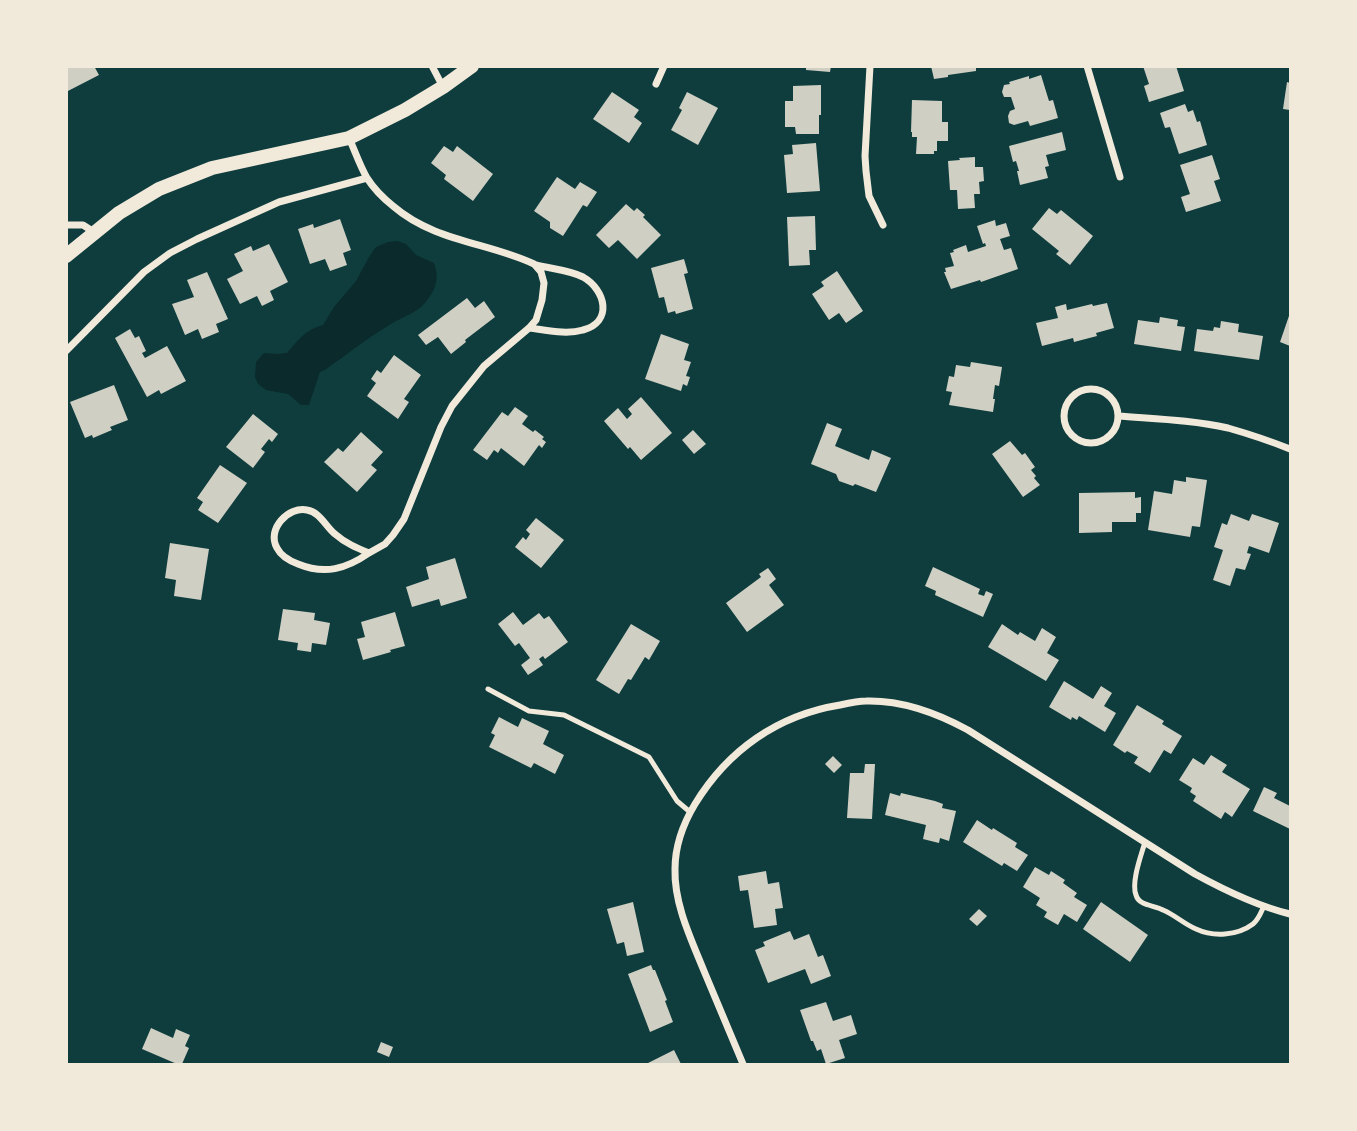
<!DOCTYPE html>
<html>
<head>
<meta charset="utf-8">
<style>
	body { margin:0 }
	#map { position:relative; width:1357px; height:1131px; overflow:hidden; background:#0f3d3e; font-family:"PT Sans Narrow",sans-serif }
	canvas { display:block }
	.frame { position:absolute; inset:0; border:68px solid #f1e9da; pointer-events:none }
</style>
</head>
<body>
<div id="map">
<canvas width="1357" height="1131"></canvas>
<div class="frame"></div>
</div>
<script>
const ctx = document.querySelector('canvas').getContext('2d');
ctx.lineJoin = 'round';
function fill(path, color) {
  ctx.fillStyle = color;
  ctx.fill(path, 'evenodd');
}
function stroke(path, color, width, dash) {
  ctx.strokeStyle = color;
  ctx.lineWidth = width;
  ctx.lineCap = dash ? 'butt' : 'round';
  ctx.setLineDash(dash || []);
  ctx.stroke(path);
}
fill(new Path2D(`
	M398 241 406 244 416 255 434 263C439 277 437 287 428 299 419 313 401 317 388 326 366 339 346 355 325 370L320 372 309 405H301L288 394 266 390 258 384 255 377 256 362 264 353 278 354 287 353C299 339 305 330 323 325L334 307 356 281 369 257 376 247 388 242Z`), '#0a2a2b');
fill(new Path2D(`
	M66 66H94L99 75 66 92Z
	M806 66H831L830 72 806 70Z
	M931 66H976V71L948 75V77L934 79Z
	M1143 66H1176L1184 91 1149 102 1144 86 1149 84Z
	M1041 75 1049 101 1053 100 1058 118 1030 126 1028 121 1014 125 1009 123 1008 116 1010 111 1015 109 1011 97H1004L1002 92 1004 85 1010 84 1009 82 1029 76V79Z
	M1287 82 1290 83V110L1283 109Z
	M821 85V115H819V134H796L795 127H785V101H793V86Z
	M612 92 639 110 634 117 642 123 629 143 593 119Z
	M687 92 718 108 698 145 671 130 682 110 679 108Z
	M912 100 942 101V122H948V141H937V151H934V154H916L917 137H912V132H911Z
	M1185 104 1188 112 1193 110 1197 122 1200 121 1207 145 1179 154 1170 127 1165 128 1160 113Z
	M1062 132 1066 150 1046 155 1049 166 1045 167 1048 178 1020 185 1017 171H1019L1016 161 1013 162 1009 146Z
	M816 143 820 191 787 193 784 155 793 154 792 145Z
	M444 146 453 152 457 146 493 174 473 201 444 179 446 175 431 163Z
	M1212 155 1220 179 1214 181 1221 201 1186 212 1181 197 1190 194 1180 165Z
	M975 157V167H983L984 181 979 182 980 194H974L975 208 958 209 957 190H950L948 161 960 160 959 158Z
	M557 177 575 189 580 182 597 192 587 207 583 205 563 236 550 228V222L534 211Z
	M626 204 634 211 637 208 645 215 643 217 661 235 637 259 618 240 609 248 596 235Z
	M1049 208 1057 214 1061 210 1093 236 1070 265 1056 254 1059 251 1032 229Z
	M815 216 816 250H809L810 265 789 266 787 217Z
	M340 219 351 250 343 253 347 265 330 271 325 259 310 264 298 229 313 224 314 228Z
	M995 220 996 226 1006 223 1010 236 1000 239 1004 250 1011 248 1018 269 981 282 980 280 951 289 944 272H946L945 268 954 266 950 253 954 252 953 250 966 245 968 252 986 246 985 243 983 244 977 226Z
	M269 244 288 282 270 291 274 300 262 306 257 296 240 304 227 279 243 271 234 254 251 246 253 251Z
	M684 259 688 273 684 274 693 309 676 314 675 311 668 313 664 297 659 298 651 268Z
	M837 271 863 311 846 323 839 313 829 320 812 294 824 286 821 282Z
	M207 272 228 319 216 324 219 332 202 339 198 329 185 335 172 304 194 297 187 280Z
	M467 298 475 308 484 301 495 317 465 340 466 342 451 354 438 337 426 345 418 335Z
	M1107 303 1114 328 1096 333 1097 336 1074 342 1073 338 1042 346 1036 323 1058 318 1055 307 1066 304 1067 310 1092 304 1093 306Z
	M1290 313V346L1280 342Z
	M1160 317 1178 320 1177 326 1185 327 1181 351 1134 344 1138 320 1159 323Z
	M1221 321 1239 324 1238 332 1263 336 1259 360 1194 351 1197 329 1213 331 1214 327 1220 328Z
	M130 329 135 338 139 336 146 351 142 353 145 358 167 346 186 381 161 394 159 390 147 397 115 338Z
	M661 334 689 344 684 360 691 362 686 376 690 377 687 386 683 384 681 391 645 379Z
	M394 355 421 375 404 399 409 402 398 419 367 396 376 383 371 379 377 370 381 373Z
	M971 362 1002 367 999 386 995 385 993 399H995L993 412 949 405 952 392 946 391 949 376 954 377 956 365 970 367Z
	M114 385 128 420 110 427 112 430 93 438 92 435 85 438 70 402Z
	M641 397 672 433 641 460 630 447 628 449 604 421 618 408 627 419 632 414 628 409Z
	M515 407 528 416 522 424 533 432 535 430 544 437 542 439 546 442 542 448 539 445 524 466 501 448 498 453 494 450 487 460 473 450 502 412 508 416Z
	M253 414 278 434 272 442 269 439 261 449 265 452 253 468 226 447Z
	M827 423 842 429 835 446 869 460 872 450 891 458 876 492 855 484 853 486 839 481 836 474 811 464Z
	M693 430 706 444 694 454 682 440Z
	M361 432 383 452 371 465 377 470 357 492 324 462 338 448 343 452Z
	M1010 441 1022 455 1025 453 1035 467 1031 470 1036 476 1034 478 1040 485 1023 497 992 454Z
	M220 465 247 483 218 523 198 510 203 502 197 498Z
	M1186 477 1207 480 1200 527 1192 526 1190 537 1148 530 1154 491 1172 494 1174 480 1186 482Z
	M1135 492V498L1141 497V513H1136V522H1112V532L1079 533V493Z
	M1231 514 1249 521 1252 514 1279 523 1269 553 1249 546 1247 553 1251 554 1245 570 1236 568 1230 586 1213 580 1223 550 1214 547 1222 523 1227 525Z
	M536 518 564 540 541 568 515 547 523 537 526 540 530 534 526 530Z
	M170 543 209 549 201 600 174 596 176 580 165 578Z
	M455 558 467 598 441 606 439 599 412 607 406 587 429 579 426 567Z
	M933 567 980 589 978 594 984 596 986 591 993 594 983 617 935 595 936 591 925 586Z
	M768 568 776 579 769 585 784 605 747 632 726 603 761 577 759 574Z
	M283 609 315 613 314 620 330 623 326 645 312 643 311 652 297 650 298 643 278 640Z
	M395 612 405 646 390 650 391 652 363 660 357 639 365 637 361 622Z
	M513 612 523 625 539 613 544 619 549 616 568 642 545 659 543 656 539 659 543 665 528 675 521 665 530 658 519 643 515 646 498 624Z
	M631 624 660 641 649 660 645 657 631 680 628 679 619 694 596 680Z
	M1002 624 1018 635 1020 632 1035 641 1042 628 1056 637 1047 653 1059 660 1046 681 988 647Z
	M1064 681 1093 699 1101 686 1112 693 1104 706 1116 713 1105 732 1079 716 1077 720 1072 717 1071 720 1049 707Z
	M1137 705 1164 721 1162 724 1182 736 1171 754 1164 750 1150 773 1134 763 1138 757 1127 751 1125 753 1113 745Z
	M499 717 518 727 522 718 549 731 543 744 564 755 555 774 534 763 531 768 489 747 495 735 491 733Z
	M1211 755 1227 765 1222 772 1250 789 1232 817 1225 812 1221 819 1193 801 1196 796 1190 792 1192 788 1179 780 1193 758 1204 765Z
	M833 756 842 765 834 773 825 764Z
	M865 764H875L872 819 847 818 850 773H864Z
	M1264 787 1277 793 1274 798 1290 806V829L1253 811Z
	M890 793 900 796 901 793 935 801 943 804 942 808 956 811 949 841 940 838 939 843 923 839 926 825 885 815Z
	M977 820 992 830 993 828 1017 843 1015 847 1028 855 1017 871 1004 863 1002 866 963 842Z
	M1035 867 1049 875 1051 871 1065 880 1063 883 1077 893 1074 897 1087 905 1077 922 1064 914 1058 925 1044 917 1047 912 1036 905 1040 898 1023 887Z
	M766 871 768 884 779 882 783 908 775 909 777 925 754 928 748 890 740 891 738 876Z
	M633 902 644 952 627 956 624 942 617 944 607 909Z
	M1101 902 1148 935 1130 962 1083 929Z
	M979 909 987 916 977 926 969 919Z
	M790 931 794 940 809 934 818 957 823 955 831 976 811 984 805 969 768 983 755 950 765 946 763 942Z
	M651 965 653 970H655L667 1000 665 1001 673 1022 650 1032 628 974Z
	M826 1002 833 1021 851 1015 857 1034 839 1040 845 1058 826 1064 821 1049 817 1051 813 1041H811L800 1010Z
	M151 1028 173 1038 176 1029 190 1035 185 1046 189 1048 182 1064H177L142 1049Z
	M381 1042 393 1047 389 1057 377 1052Z
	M674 1050 681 1064H649L648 1063Z`), '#cfcfc3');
stroke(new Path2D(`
	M488 689 529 711 564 715 649 757 677 801 690 812
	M1145 842C1141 856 1131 882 1136 895 1139 906 1154 905 1163 910 1175 915 1184 924 1196 929 1213 937 1237 936 1253 924 1259 919 1261 912 1264 906`), '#f1e9da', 5);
stroke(new Path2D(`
	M432 66 443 87
	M870 66 865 156 866 171 869 196 883 225
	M1087 66 1120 177
	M656 84 664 66
	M349 138C355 151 360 166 367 178 374 189 383 198 393 206 435 242 487 242 534 264L541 272 544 283 542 300 536 320 529 328 484 366 452 406 441 427 404 519 393 535 385 544 369 553C357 548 345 543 335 534 326 527 320 512 307 510 289 506 266 529 277 548 281 556 290 561 298 564 325 575 346 569 369 553
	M66 225H83L94 232
	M529 328C546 330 566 335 583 330 613 322 606 290 583 277 569 270 552 269 536 265
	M66 351 144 272 170 253 197 239 279 202 367 178
	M1064 416a27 27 0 1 1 54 0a27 27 0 1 1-54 0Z
	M1118 416C1155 419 1192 420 1228 428 1249 434 1270 441 1290 449
	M743 1064C730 1033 717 1002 704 971 691 939 674 904 675 869 675 845 683 824 695 804 728 750 778 715 840 705 849 703 858 701 866 701 902 700 937 713 968 730L1195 874C1226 891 1257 906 1290 914`), '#f1e9da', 7);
stroke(new Path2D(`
	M66 256 119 213 159 189 212 168 349 138 405 110 443 87 472 66`), '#f1e9da', 14);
</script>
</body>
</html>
